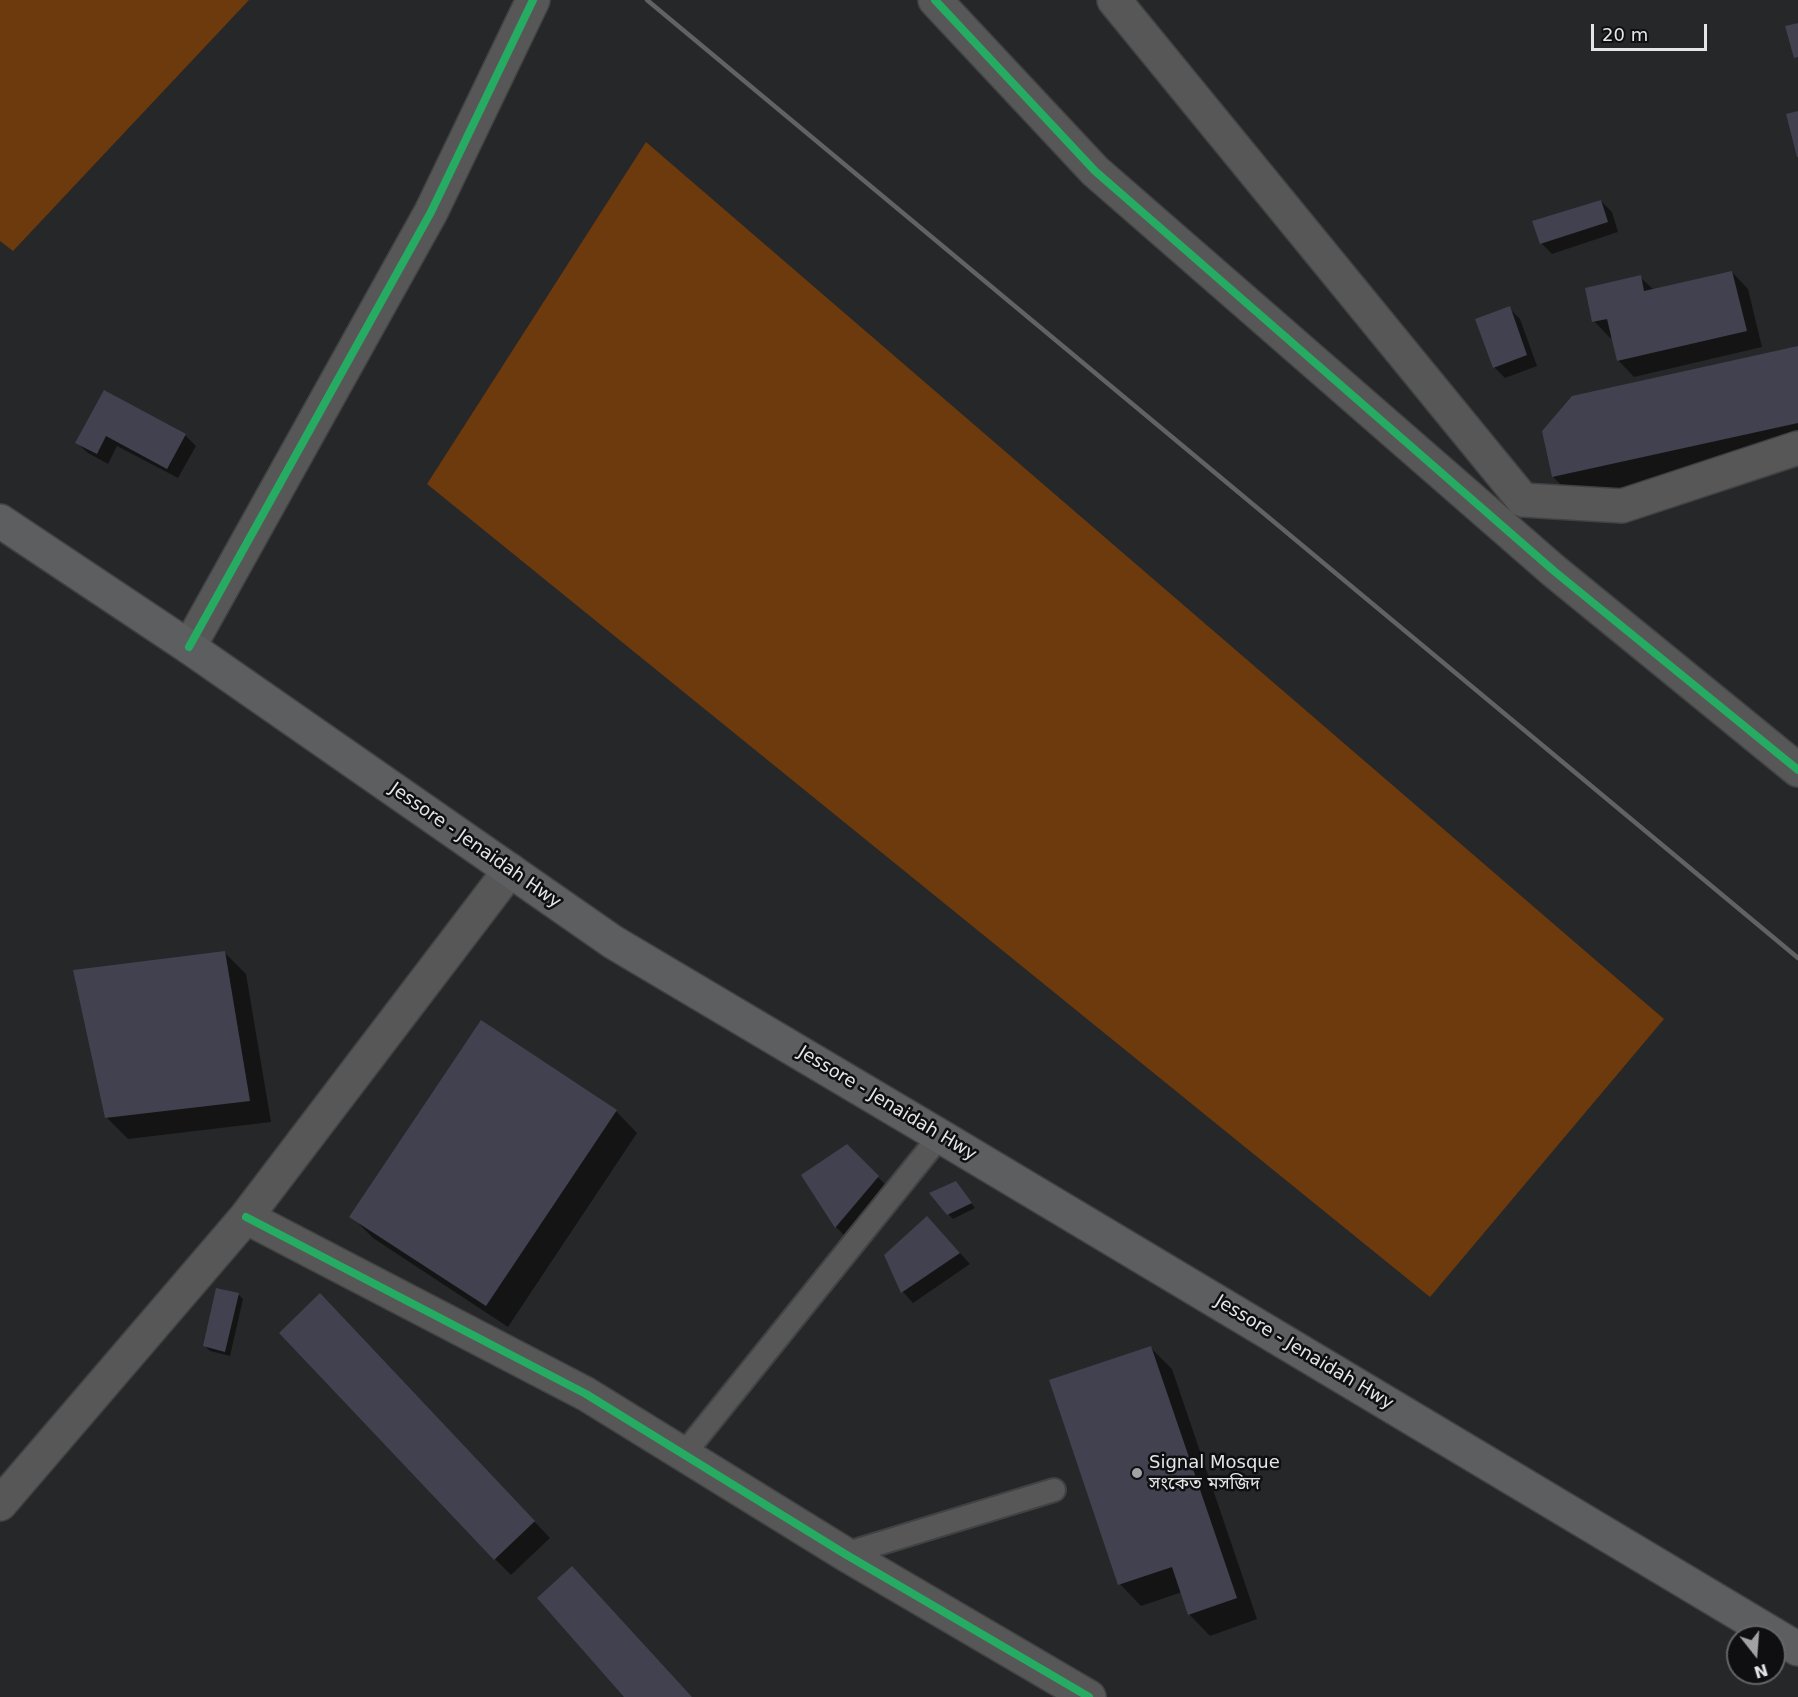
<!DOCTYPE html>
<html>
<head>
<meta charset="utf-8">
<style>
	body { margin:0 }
	#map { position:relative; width:1798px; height:1697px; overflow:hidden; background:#262729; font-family:"DejaVu Sans",sans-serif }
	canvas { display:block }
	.north { position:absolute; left:1726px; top:1625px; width:60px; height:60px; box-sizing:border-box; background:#0f0f11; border:2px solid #646567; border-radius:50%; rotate:163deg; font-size:16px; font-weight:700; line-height:24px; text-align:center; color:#e4e5e8 }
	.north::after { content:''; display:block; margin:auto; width:21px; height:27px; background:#a2a2a5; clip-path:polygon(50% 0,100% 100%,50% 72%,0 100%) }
	.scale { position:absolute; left:1591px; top:24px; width:116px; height:27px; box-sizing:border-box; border:3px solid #e4e5e8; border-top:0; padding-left:8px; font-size:18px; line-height:21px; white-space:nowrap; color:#e4e5e8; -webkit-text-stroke:4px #0f0f11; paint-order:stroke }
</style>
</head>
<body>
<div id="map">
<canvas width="1798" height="1697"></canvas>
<div class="north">N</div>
<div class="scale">20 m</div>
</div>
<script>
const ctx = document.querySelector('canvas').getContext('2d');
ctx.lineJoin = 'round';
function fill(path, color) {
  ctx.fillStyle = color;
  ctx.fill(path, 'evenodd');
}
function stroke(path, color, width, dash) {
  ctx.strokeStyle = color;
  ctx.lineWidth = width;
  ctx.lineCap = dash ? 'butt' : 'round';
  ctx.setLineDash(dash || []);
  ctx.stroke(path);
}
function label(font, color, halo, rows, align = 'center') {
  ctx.font = font + ' "DejaVu Sans","Noto Sans Bengali",sans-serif';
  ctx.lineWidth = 5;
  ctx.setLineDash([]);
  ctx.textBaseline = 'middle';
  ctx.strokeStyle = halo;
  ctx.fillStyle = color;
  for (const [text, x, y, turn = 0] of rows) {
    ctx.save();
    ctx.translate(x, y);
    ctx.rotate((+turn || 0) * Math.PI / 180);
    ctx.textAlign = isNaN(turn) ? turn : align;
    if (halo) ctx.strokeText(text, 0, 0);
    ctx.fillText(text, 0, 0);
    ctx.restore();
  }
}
fill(new Path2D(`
	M0 0H249L13 251 0 241Z
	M646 142 1664 1019 1430 1297 427 484Z`), '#6c3a0c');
fill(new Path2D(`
	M1601 201 1612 212 1618 232 1552 254 1541 243Z
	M1732 272 1748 289 1762 347 1634 377 1618 360 1613 337 1610 338 1594 321 1640 277 1654 290Z
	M1509 308 1520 319 1537 366 1505 378 1494 367Z
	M1798 348V449L1575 498 1553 477Z
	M104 392 185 435 196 446 178 478 117 446 108 464 88 453 77 443Z
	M224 952 246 974 271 1122 128 1139 106 1117Z
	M616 1111 637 1133 508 1327 373 1238 351 1216Z
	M846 1146 889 1188 846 1237 836 1227Z
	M960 1188 975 1208 953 1219 948 1214Z
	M937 1228 970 1264 913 1303 903 1292 886 1256Z
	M238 1294 243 1299 230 1356 210 1351 205 1346Z
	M336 1312 550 1538 511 1575 495 1559Z
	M1150 1347 1172 1369 1257 1619 1210 1636 1189 1614 1182 1592 1141 1606 1120 1584Z`), '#0007');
fill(new Path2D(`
	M1798 23V57L1794 58 1785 26Z
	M1798 111V157H1797L1786 114Z
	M1601 200 1608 222 1540 244 1532 221Z
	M1732 271 1747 331 1617 361 1607 319 1592 322 1585 288 1641 275 1644 291Z
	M1510 306 1527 355 1493 368 1475 319Z
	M1798 346V423L1552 477 1542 431 1572 396Z
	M104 390 186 434 167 469 106 436 97 454 75 443Z
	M225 951 250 1101 105 1118 73 970Z
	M481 1020 617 1110 486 1306 349 1217Z
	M847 1144 879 1176 835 1228 801 1175Z
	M956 1181 972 1203 947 1215 929 1193Z
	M927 1216 960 1253 901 1293 884 1255Z
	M216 1288 239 1293 225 1352 203 1346Z
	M320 1293 535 1521 494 1560 279 1333Z
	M1151 1346 1237 1598 1188 1615 1172 1567 1118 1585 1049 1380Z
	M572 1566 692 1697H624L537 1598Z`), '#42414f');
const lane = new Path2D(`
	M683 1455 940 1136
	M845 1554 1054 1490`);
const street = new Path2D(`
	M935 0 1095 171 1554 571 1798 770
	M1114 0 1523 500 1622 506 1798 448
	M189 647 431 212 533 0
	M246 1217 586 1394 845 1554 1089 1697
	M0 1504 246 1217 510 870`);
const highway = new Path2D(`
	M0 521 189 647 613 942 940 1136 1798 1649`);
stroke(lane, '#414243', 26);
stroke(street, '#414243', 36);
stroke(highway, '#414243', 36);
stroke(lane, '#585757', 22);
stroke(street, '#585757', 33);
stroke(highway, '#5d5e5f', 33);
stroke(new Path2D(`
	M647 0 1798 958`), '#636263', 4.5);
stroke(new Path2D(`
	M935 0 1095 171 1554 571 1798 770
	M189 647 431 212 533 0
	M246 1217 586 1394 845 1554 1089 1697`), '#26ab63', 8);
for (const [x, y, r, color] of [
	[1137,1473,6,"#a2a2a5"]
]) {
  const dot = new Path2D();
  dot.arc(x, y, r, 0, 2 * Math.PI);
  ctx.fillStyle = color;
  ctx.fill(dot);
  stroke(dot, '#0f0f11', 2);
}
label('18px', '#e4e5e8', '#0f0f11', [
	["Jessore - Jenaidah Hwy",475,846,35],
	["Jessore - Jenaidah Hwy",887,1104,31],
	["Jessore - Jenaidah Hwy",1304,1353,31]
]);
label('18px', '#e4e5e8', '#0f0f11', [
	["Signal Mosque",1149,1463],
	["সংকেত মসজিদ",1149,1484]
], 'left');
</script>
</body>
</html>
